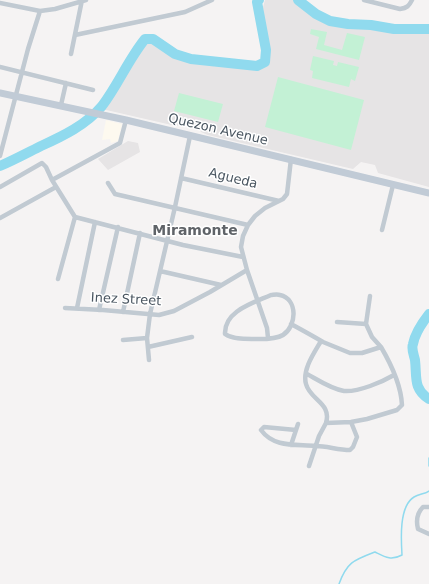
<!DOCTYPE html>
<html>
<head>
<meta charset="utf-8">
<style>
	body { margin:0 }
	canvas { display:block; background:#f5f3f3 }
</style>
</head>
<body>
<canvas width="429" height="584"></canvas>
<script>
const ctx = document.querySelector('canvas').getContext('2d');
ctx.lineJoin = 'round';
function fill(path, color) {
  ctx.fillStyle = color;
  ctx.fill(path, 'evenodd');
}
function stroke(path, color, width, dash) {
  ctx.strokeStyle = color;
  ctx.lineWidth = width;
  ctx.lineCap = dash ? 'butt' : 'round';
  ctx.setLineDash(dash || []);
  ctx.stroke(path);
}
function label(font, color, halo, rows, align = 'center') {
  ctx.font = font + ' "DejaVu Sans",sans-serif';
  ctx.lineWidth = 3;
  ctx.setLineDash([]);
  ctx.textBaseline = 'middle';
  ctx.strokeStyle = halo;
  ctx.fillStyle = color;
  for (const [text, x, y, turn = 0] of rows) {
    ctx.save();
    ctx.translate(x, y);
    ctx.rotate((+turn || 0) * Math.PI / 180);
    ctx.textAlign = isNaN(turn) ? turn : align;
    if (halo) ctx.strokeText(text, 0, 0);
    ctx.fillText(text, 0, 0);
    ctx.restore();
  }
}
fill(new Path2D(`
	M106 120 122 124 118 141 111 143 110 139 102 140Z`), '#fdf9ef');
fill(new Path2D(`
	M265 0H295L320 19 334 24 400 33H429V187L378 173 375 165 361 162 353 169 208 135 201 132 199 128 180 125 176 126 102 109 146 42 152 41 174 55 190 60 220 64 258 67 266 62 267 51 263 7Z
	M128 141 138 143 140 152 108 170 98 159Z`), '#e6e4e5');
fill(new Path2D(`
	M311 29 327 32 324 45 342 50 347 33 365 37 359 60 316 49 319 37 310 34Z
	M313 56 334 61 333 65 337 66 338 62 359 67 355 81 351 79 349 87 312 78 313 71 310 70Z
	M278 77 364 100 351 150 265 127Z
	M179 93 223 104 218 122 174 111Z`), '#c3f1d5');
stroke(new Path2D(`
	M429 458V466
	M339 584C347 562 354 560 375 552 385 557 391 561 402 555 401 539 399 506 414 497 419 494 425 494 429 491`), '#90daee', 1.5);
stroke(new Path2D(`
	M298 0 316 14 330 21 348 24 371 25 394 29H429
	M0 166C14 160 27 153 41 146 63 136 86 125 102 106 118 85 128 60 145 39H153L175 54 191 59 257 66 265 62 266 50 257 2 259 0
	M429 314C422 323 415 333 413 344 411 349 414 355 415 360 417 377 413 389 429 399`), '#90daee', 10);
stroke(new Path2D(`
	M364 0 400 9C407 8 409 6 412 0
	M0 3 40 11 55 9 86 0
	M75 35 185 12 212 0
	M71 54 82 0
	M0 67 93 90
	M61 105 66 83
	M0 156 28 49 40 11
	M181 178 279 201
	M52 180 120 143 126 120
	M108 183 115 194 248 225
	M0 187 42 163 46 167 52 180 75 217 183 245 243 257
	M0 218 56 187
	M382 230 393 185
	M160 271 221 285
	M58 279 75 217
	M271 295C273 295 277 294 280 295 298 299 297 326 283 335 275 340 261 339 252 339 243 339 232 339 225 334 224 311 253 303 271 295Z
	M370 296 366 324 372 337 381 347
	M65 308 103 310 159 315 174 311 210 292 247 270
	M77 308 95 222
	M99 310 118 227
	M123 312 140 233
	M337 322 366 324
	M291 324C302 330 313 336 323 342L350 353H362L381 347C391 364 401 385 402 405L397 410 367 419 351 422 326 423C332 403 310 400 306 384 302 370 314 353 321 341
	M268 338 267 328 247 270 241 247 243 236 248 225 255 216 265 208 283 199 287 194 291 159
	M123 340 147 338
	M148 347 192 337
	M149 360 147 338 150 314 175 207 190 136
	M307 374C318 380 331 389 344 391 359 392 382 382 394 375
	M296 430 264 427 261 430C274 448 296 444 316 446 327 446 338 450 350 450L353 447 357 437 351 422
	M291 445 298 424
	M309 466 319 436 326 423
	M429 507H423C417 513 416 521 418 529L429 534`), '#c1cad2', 4.5);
stroke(new Path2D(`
	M0 93 126 120 429 193`), '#c1cbd6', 7);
label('13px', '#4a5661', '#fff', [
	["Quezon Avenue",218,130,13],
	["Agueda",233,179,14],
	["Inez Street",126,300,3]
]);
label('bold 14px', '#5f6368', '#fff', [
	["Miramonte",195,231]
]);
</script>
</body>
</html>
